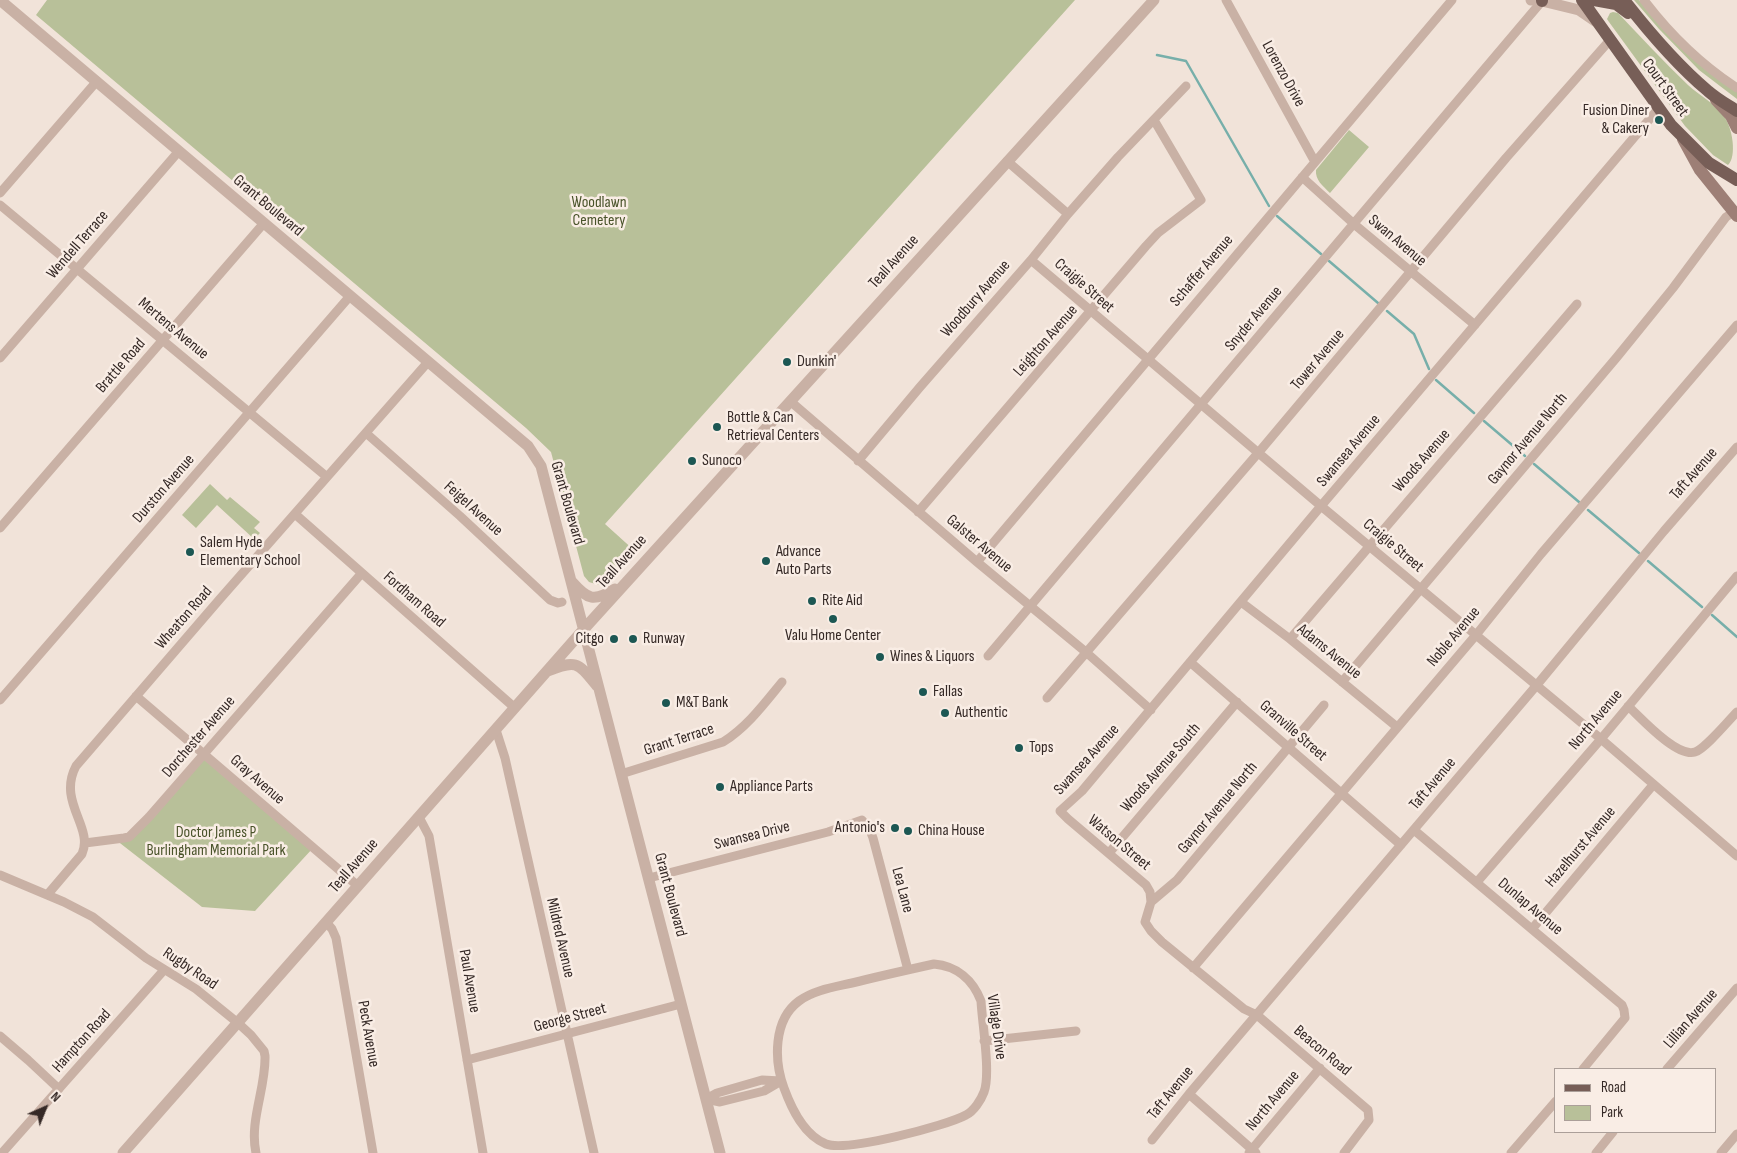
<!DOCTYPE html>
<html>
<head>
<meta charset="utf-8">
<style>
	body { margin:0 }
	#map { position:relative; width:1737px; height:1153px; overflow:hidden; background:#f1e3d9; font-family:"Sofia Sans Condensed",sans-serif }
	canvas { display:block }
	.legend { position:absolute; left:1554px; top:1068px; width:162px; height:65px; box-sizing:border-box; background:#f9ede5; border:1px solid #ab9f99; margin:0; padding:6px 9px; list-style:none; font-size:15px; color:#352926 }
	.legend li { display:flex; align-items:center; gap:10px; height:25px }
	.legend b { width:25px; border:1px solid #ab9f99 }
	.north { position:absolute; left:20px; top:1083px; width:50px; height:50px; -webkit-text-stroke:4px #f9ede5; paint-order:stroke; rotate:44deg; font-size:14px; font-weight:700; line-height:20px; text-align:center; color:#352926 }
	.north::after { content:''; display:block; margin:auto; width:18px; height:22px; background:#352926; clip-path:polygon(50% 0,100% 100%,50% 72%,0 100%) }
</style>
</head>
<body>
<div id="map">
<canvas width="1737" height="1153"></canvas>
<ul class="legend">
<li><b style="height:6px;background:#775e57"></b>Road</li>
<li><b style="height:14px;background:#b8c099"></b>Park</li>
</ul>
<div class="north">N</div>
</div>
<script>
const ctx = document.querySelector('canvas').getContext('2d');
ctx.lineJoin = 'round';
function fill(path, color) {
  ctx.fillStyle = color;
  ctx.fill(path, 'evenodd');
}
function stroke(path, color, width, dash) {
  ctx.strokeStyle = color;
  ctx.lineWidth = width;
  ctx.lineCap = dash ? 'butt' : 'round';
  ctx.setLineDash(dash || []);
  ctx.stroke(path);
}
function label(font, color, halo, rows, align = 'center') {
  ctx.font = font + ' "Sofia Sans Condensed",sans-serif';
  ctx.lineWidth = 5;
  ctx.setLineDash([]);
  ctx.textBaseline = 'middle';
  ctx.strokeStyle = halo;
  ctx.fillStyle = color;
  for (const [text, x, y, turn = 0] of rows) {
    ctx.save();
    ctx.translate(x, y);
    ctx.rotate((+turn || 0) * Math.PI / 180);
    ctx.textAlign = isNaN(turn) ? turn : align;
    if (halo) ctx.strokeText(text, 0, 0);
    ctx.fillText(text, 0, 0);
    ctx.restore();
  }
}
fill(new Path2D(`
	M47 0H1075L605 524 636 552 602 586 589 582 584 576 551 452 526 428 36 15Z
	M1634 0H1639L1737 91V99L1699 70 1659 29Z
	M1613 12 1618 13C1641 37 1664 62 1688 85 1699 95 1714 103 1723 115 1733 127 1737 157 1728 165L1713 155 1685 126 1609 22 1607 19 1610 13Z
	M1349 130 1369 147 1330 193C1323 186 1315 180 1316 170Z
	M210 484 227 500 230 497 260 522 254 528 260 533 254 539 217 505 196 528 182 515Z
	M203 754 313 848 255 911 202 907 116 840 124 838Z`), '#b8c099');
stroke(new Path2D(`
	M1157 55 1186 61 1269 206
	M1277 216 1321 254
	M1329 261 1378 303
	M1387 311 1414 334 1429 369
	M1436 380 1474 413
	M1484 421 1525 456
	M1534 464 1579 502
	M1588 510 1639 553
	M1648 561 1702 607
	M1712 615 1737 637`), '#77afaa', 2.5);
stroke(new Path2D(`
	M1226 0 1315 162
	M1644 0C1669 33 1702 65 1737 88
	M1007 161 1068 214
	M1302 177 1354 224 1475 325
	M0 193 97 81
	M0 205 327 477
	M1031 260 1321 506 1601 739 1737 856
	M0 358 179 151
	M790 401 977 562 1087 653 1151 710
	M366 433 460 516 550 600 558 603 562 602
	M858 461 920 387 1031 260 1068 214 1118 157 1186 86
	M918 512 1146 246 1158 233 1201 200 1154 120
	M295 514 515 708
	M0 528 264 223
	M977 562 1452 0
	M1241 602 1290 639 1397 727
	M1290 639 1577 304
	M988 656 1542 1
	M1190 662 1401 845
	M1342 682 1617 357 1673 288 1717 229 1726 217 1734 212
	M136 696 358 886
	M1047 698 1259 452 1506 158 1610 40
	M0 700 350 296
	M1324 705 1177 880 1151 902 1145 922 1151 931 1162 942 1244 1009 1257 1015 1368 1110 1369 1120 1344 1153
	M1628 706C1641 718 1677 758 1695 752 1705 749 1729 720 1737 712
	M496 730 505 758 594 1153
	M621 774 723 742C747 727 764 704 782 682
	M419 817 429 836 483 1153
	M1414 830 1622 1005 1624 1010 1625 1018 1583 1069
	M85 843 124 838 129 837 149 817 361 574
	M1109 853 1237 702
	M0 875 64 902 93 917 146 958 196 989 238 1023 251 1035 264 1051 265 1056C266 1088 249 1121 256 1153
	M649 878 828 832 862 820 870 830 873 838 908 970
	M1477 882 1601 739 1737 576
	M48 894 82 854C94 827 57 802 76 766L219 600 428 362
	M1151 902 1150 892 1146 885 1068 819 1060 811 1082 791 1321 506 1659 108
	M326 922 332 929 336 938 373 1153
	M1532 929 1653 785
	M934 964C957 966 973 980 981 1001 982 1022 991 1074 984 1092 981 1100 974 1111 966 1115 946 1126 846 1152 826 1144 804 1135 792 1110 784 1088 774 1061 773 1020 799 1001 814 990 835 987 852 983 880 976 907 970 934 964Z
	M1193 968 1476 635 1541 554 1737 325
	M0 1036 28 1060 59 1089
	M984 1041 1076 1031
	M467 1060 681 1004
	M1667 1069 1737 988
	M762 1080 781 1081 764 1091 720 1102 706 1099 717 1093Z
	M1189 1094 1256 1153
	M1152 1140 1189 1094 1536 686 1664 531 1737 447
	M2 1153 164 970
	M1249 1153 1320 1068
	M1511 1153 1556 1101
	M1596 1153 1613 1132
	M1721 1153 1737 1134`), '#c9b1a5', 9);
stroke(new Path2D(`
	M0 0 528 446 541 466 720 1153
	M1531 0H1549
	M1542 1 1579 10 1595 21
	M572 582C588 600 594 602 615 589
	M548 671C577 659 578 663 597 686
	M123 1153 584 629 1154 0`), '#c9b1a5', 11);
stroke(new Path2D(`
	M1716 100 1731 116 1737 128
	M1683 139 1700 170 1737 216`), '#9d7f76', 12);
stroke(new Path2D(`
	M1582 0 1671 125 1709 163 1737 180
	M1594 0 1616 4 1628 13
	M1624 0C1649 32 1677 65 1708 91 1717 99 1728 105 1737 111
	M1542 1V0`), '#775e57', 12);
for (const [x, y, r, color] of [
	[1659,120,5,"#1c5753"],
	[787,362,5,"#1c5753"],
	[717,427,5,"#1c5753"],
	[692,461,5,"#1c5753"],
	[190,552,5,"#1c5753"],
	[766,561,5,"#1c5753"],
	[812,601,5,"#1c5753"],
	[833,619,5,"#1c5753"],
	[614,639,5,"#1c5753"],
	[633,639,5,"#1c5753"],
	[880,657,5,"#1c5753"],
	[923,692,5,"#1c5753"],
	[666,703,5,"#1c5753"],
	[945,713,5,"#1c5753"],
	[1019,748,5,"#1c5753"],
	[720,787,5,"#1c5753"],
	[895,828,5,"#1c5753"],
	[908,831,5,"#1c5753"]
]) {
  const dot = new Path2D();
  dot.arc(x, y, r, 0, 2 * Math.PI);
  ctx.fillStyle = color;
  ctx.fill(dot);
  stroke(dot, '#f9ede5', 2);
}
label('16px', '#352926', '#f9ede5', [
	["Lorenzo Drive",1283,74,61],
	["Court Street",1665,88,54],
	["Grant Boulevard",268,206,40],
	["Swan Avenue",1397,241,40],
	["Wendell Terrace",78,245,-49],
	["Teall Avenue",894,262,-48],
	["Schaffer Avenue",1202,271,-50],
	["Craigie Street",1084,286,41],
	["Woodbury Avenue",976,299,-49],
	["Snyder Avenue",1254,319,-50],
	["Mertens Avenue",173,329,40],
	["Leighton Avenue",1046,341,-49],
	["Tower Avenue",1318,360,-50],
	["Brattle Road",121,366,-49],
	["Gaynor Avenue North",1528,439,-50],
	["Swansea Avenue",1349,451,-50],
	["Woods Avenue",1422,461,-49],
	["Taft Avenue",1694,474,-49],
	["Durston Avenue",164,489,-49],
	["Grant Boulevard",567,503,74],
	["Feigel Avenue",473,509,42],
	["Galster Avenue",979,544,40],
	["Craigie Street",1393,546,40],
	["Teall Avenue",622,562,-48],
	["Fordham Road",414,600,41],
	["Wheaton Road",184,618,-49],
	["Noble Avenue",1454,637,-50],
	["Adams Avenue",1329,652,39],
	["North Avenue",1596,720,-50],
	["Granville Street",1293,731,41],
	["Dorchester Avenue",199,737,-49],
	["Grant Terrace",679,740,-18],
	["Swansea Avenue",1087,760,-48],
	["Woods Avenue South",1161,768,-49],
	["Gray Avenue",257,780,41],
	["Taft Avenue",1433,784,-50],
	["Gaynor Avenue North",1218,808,-50],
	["Swansea Drive",752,836,-14],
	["Watson Street",1119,843,40],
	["Hazelhurst Avenue",1581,847,-50],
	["Teall Avenue",354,866,-49],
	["Lea Lane",902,890,75],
	["Grant Boulevard",670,895,75],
	["Dunlap Avenue",1530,907,40],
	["Mildred Avenue",560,938,77],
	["Rugby Road",190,969,34],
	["Paul Avenue",469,981,80],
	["George Street",570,1018,-15],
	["Lillian Avenue",1691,1019,-49],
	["Village Drive",996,1027,82],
	["Peck Avenue",368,1034,80],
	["Hampton Road",82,1041,-48],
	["Beacon Road",1322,1051,40],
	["Taft Avenue",1171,1093,-51],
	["North Avenue",1273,1101,-50]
]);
label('16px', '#352926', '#f9ede5', [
	["Fusion Diner",1649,111,"right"],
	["& Cakery",1649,129,"right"],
	["Dunkin'",797,362],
	["Bottle & Can",727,418],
	["Retrieval Centers",727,436],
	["Sunoco",702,461],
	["Salem Hyde",200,543],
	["Elementary School",200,561],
	["Advance",776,552],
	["Auto Parts",776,570],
	["Rite Aid",822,601],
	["Valu Home Center",833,636,"center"],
	["Citgo",604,639,"right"],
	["Runway",643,639],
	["Wines & Liquors",890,657],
	["Fallas",933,692],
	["M&T Bank",676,703],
	["Authentic",955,713],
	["Tops",1029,748],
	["Appliance Parts",730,787],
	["Antonio's",885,828,"right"],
	["China House",918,831]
], 'left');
label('16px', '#49532a', '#f9ede5', [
	["Woodlawn",599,203],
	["Cemetery",599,221],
	["Doctor James P",216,833],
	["Burlingham Memorial Park",216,851]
]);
</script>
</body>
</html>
